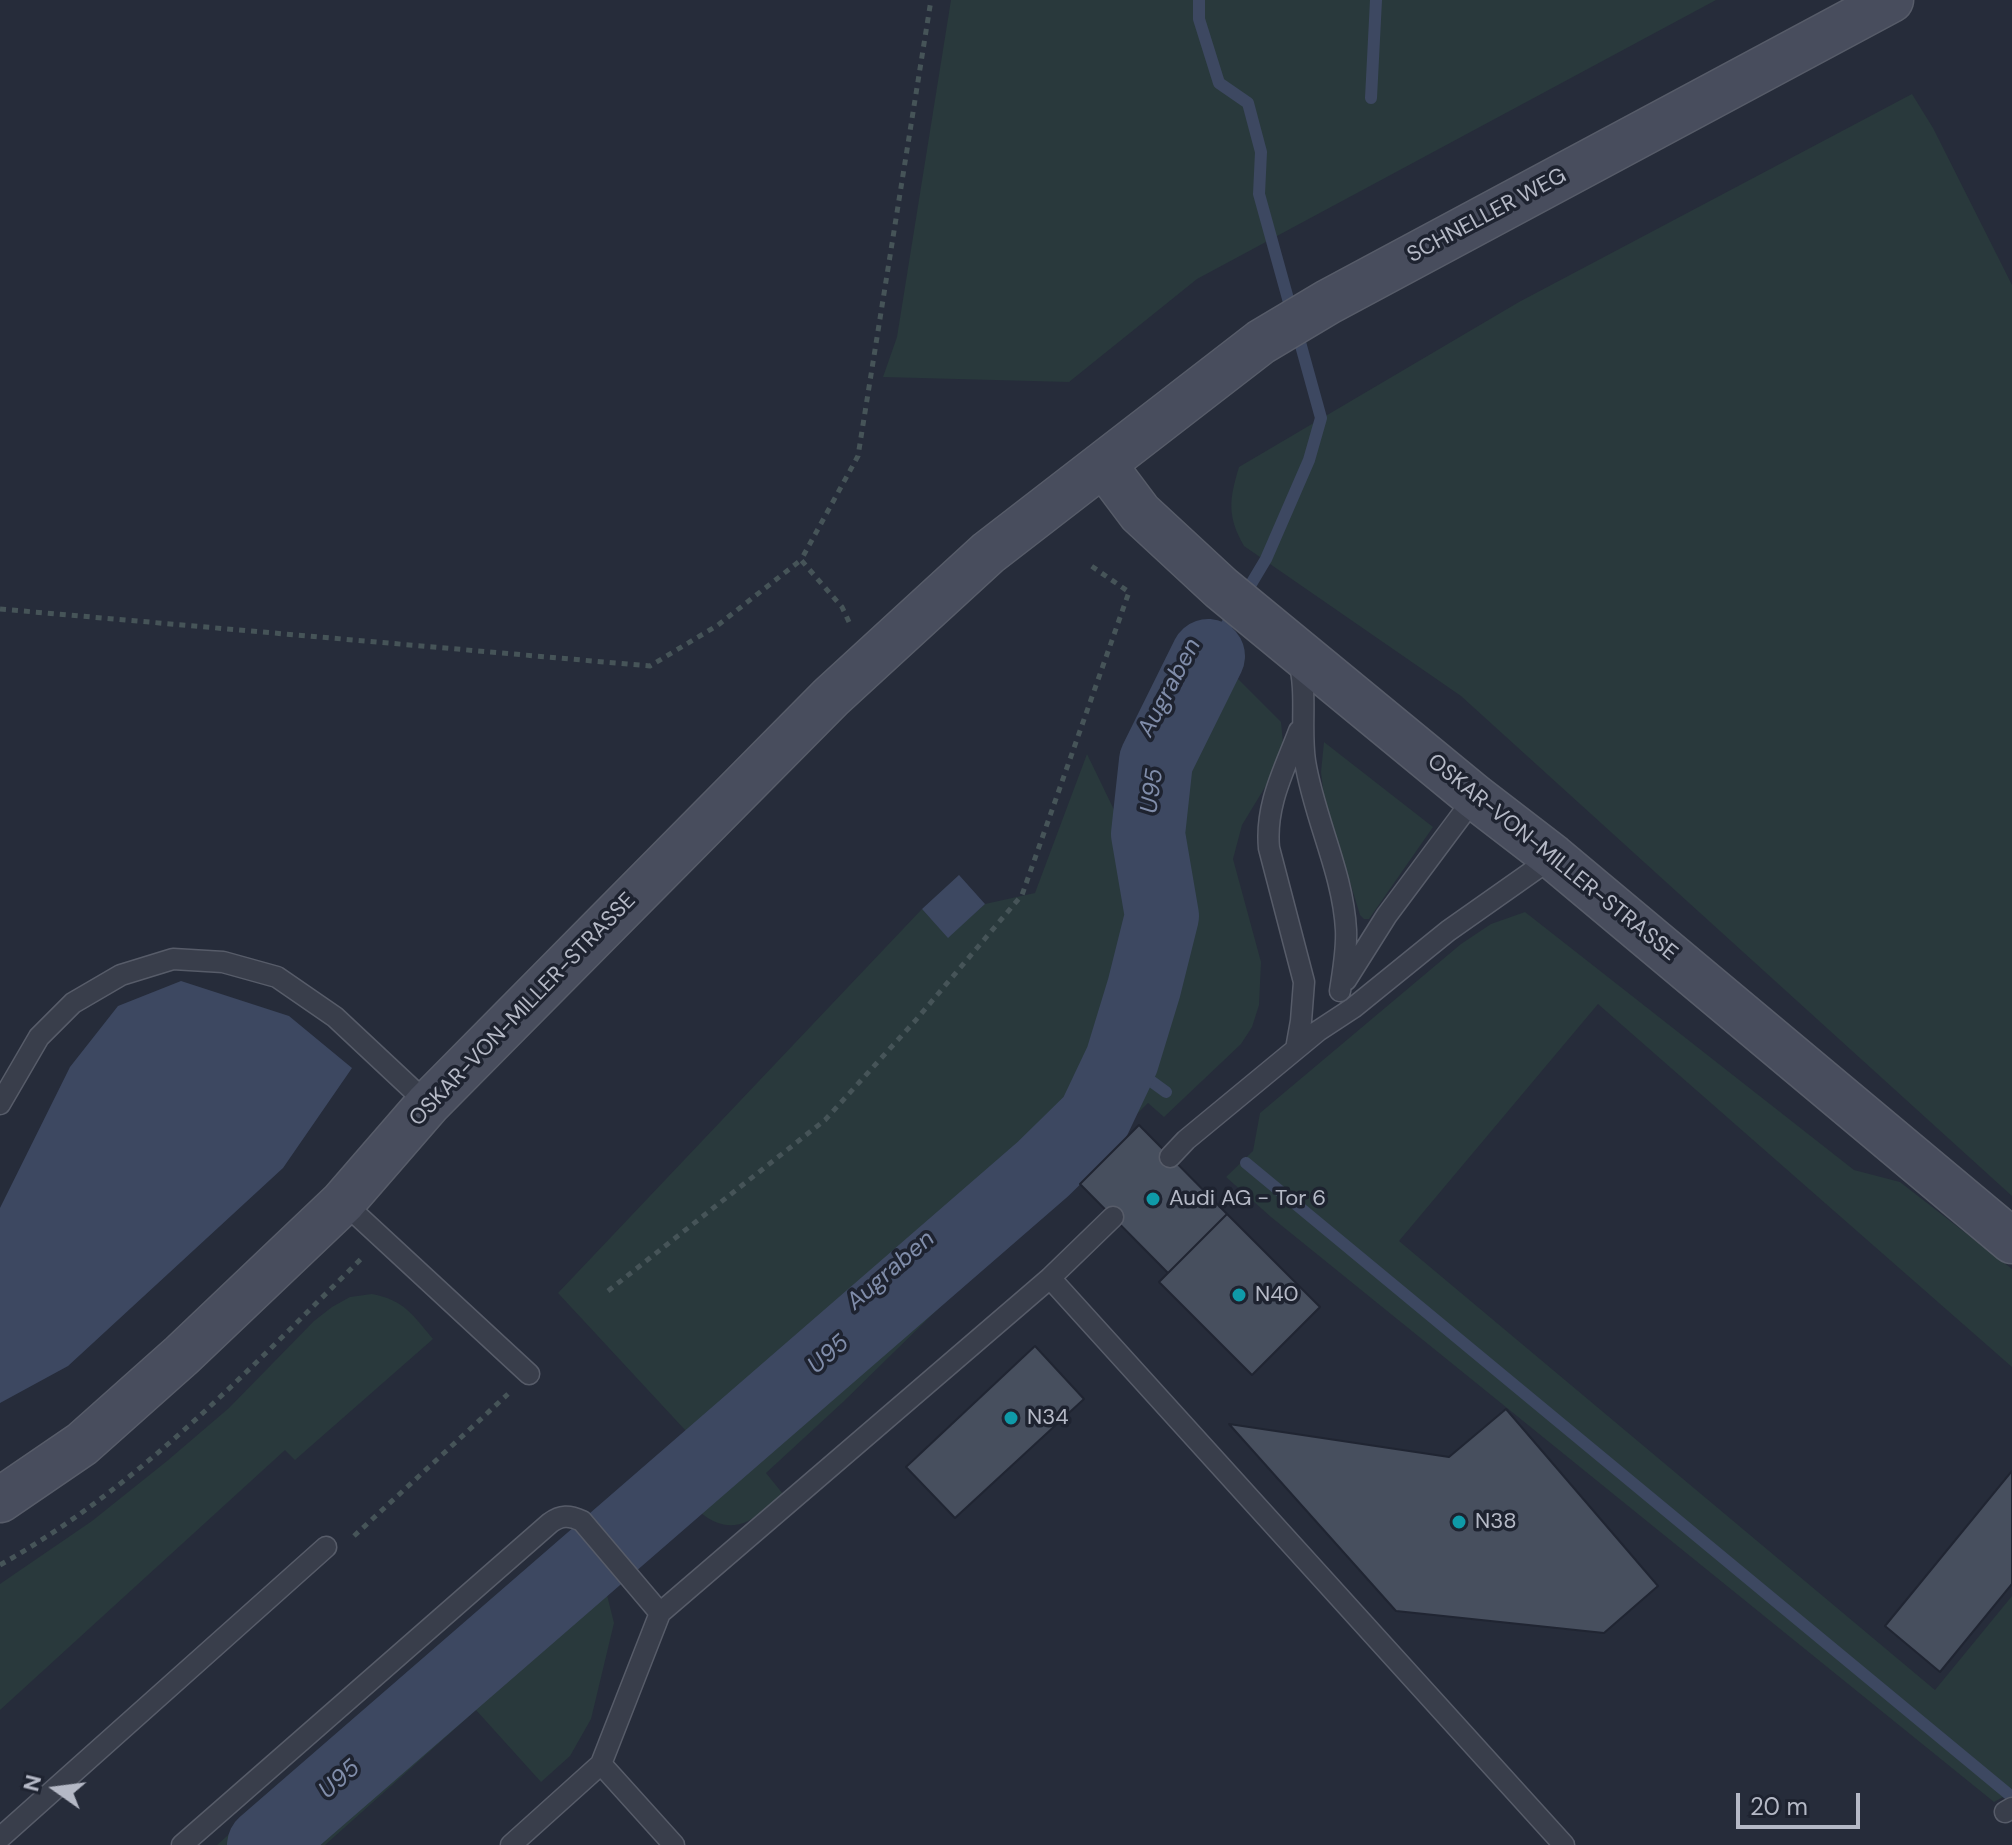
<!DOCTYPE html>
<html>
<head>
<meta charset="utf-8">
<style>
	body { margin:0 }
	#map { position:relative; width:2012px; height:1845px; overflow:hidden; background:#262c3a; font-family:"DM Sans",sans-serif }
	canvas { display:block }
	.north { position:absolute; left:16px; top:1749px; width:80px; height:80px; -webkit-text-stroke:6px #1e2330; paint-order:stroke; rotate:284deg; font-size:22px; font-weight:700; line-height:32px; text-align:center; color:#b5b9c6 }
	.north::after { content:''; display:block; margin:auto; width:28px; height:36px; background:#b5b9c6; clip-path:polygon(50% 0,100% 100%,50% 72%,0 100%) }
	.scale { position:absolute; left:1736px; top:1793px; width:124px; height:36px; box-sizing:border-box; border:4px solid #b5b9c6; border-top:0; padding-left:10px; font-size:24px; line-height:28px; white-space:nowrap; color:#b5b9c6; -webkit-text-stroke:6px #1e2330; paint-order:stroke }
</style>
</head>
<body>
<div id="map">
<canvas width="2012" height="1845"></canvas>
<div class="north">N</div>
<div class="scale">20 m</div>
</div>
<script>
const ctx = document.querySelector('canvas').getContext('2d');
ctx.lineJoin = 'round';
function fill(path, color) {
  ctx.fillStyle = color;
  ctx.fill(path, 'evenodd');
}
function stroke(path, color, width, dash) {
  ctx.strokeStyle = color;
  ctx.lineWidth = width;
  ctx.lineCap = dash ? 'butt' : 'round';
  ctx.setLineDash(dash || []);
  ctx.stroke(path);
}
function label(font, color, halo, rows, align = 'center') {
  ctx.font = font + ' "DM Sans",sans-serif';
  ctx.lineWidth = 7;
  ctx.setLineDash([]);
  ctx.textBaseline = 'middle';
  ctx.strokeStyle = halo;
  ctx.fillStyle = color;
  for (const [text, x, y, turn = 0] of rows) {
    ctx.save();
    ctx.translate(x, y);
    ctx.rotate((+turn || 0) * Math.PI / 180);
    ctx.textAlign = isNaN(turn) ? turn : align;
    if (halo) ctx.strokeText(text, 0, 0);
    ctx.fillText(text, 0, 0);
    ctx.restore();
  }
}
fill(new Path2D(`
	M951 0H1716L1197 279 1069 382 883 377 897 337Z
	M1912 94 1933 128 2012 285V1196L1461 696 1244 546C1227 516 1229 500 1239 467L1519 302Z
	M1221 662 1281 722 1283 743 1273 774 1242 825 1233 859 1261 962 1259 1005 1252 1027 1241 1044 1164 1117 1148 1103 843 1402 766 1473 783 1494C772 1502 760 1515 748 1521 707 1541 677 1485 656 1459L686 1431 558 1293 922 909 948 937 985 904 1035 893 1087 754 1164 913 1168 759Z
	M1324 742 1433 827 1369 919H1364L1360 915 1324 797 1321 772Z
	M1525 912 1854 1170 1900 1182 2012 1269V1367L1598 1004 1399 1241 1935 1690 2012 1596V1792L1994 1802 1271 1217 1226 1177 1253 1151 1260 1113 1461 944 1491 924Z
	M372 1294C404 1300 413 1315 433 1339L295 1460 285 1450 0 1710V1584L92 1521 167 1461 229 1408 314 1321 332 1307 350 1297Z
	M561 1539 607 1595 614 1623 591 1719 570 1756 541 1782 476 1710 325 1845H217Z`), '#29393c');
fill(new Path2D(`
	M959 875 985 904 948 938 922 909Z
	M181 981 289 1016 352 1068 283 1168 68 1366 0 1403V1208L70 1067 118 1006Z`), '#3d4861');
stroke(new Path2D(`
	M1371 98 1376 0
	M1122 1060 1166 1092
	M1246 1163 2012 1797
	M676 1484 1043 1169 1094 1119 1122 1060 1144 988 1162 916 1148 834 1156 761 1208 656 1266 559 1309 460 1321 418 1259 194 1261 152 1248 103 1219 83 1199 19V0
	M263 1845 583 1565`), '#3d4861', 12);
stroke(new Path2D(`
	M264 1845 1043 1169 1094 1119 1122 1060 1144 988 1162 916 1148 834 1156 761 1208 656`), '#3d4861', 74);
const building = new Path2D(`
	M1139 1125 1227 1214 1168 1273 1080 1184Z
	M1227 1214 1320 1307 1252 1375 1159 1282Z
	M1035 1346 1084 1399 955 1518 906 1467Z
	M1506 1409 1658 1586 1604 1633 1396 1611 1229 1424 1449 1457Z
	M2012 1471V1584L1940 1672 1885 1626Z`);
fill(building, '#474f5e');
stroke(building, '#202532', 2);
const lane = new Path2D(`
	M1298 657C1308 692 1300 726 1305 761 1314 818 1343 872 1346 930 1347 950 1343 971 1340 991
	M1346 980 1387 915 1475 797
	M1296 1049 1301 1021 1304 982 1269 848C1265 805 1284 771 1299 731
	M0 1104 39 1037 73 1003 121 975 173 959 223 962 277 977 335 1017 428 1104
	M1170 1157 1186 1140 1318 1031 1353 1008 1448 931 1553 857
	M343 1202 529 1374
	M1050 1278 1564 1845
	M660 1613 1050 1278 1113 1217
	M601 1764 674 1845
	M2005 1812 2012 1808
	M0 1838 326 1547
	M182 1845 550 1523C561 1515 569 1515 582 1521L660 1613 601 1764 511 1845`);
const secondary = new Path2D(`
	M1104 465 1140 513 1221 588 1475 797 1553 857 2012 1241
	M0 1500 82 1444 182 1355 343 1202 428 1104 831 697 988 553 1261 342 1328 302 1891 0`);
stroke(lane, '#575c69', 23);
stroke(secondary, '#575c69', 47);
stroke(new Path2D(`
	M0 609 650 666 718 625 801 560
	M849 622 842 607 801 560 858 456 931 0
	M608 1291 825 1120 915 1021 1022 895 1129 592 1087 563
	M354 1536 508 1394
	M0 1565C140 1486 247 1371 361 1259`), '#465458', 5, [6, 6]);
stroke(lane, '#393e4b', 20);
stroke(secondary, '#484d5d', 44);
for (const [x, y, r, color] of [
	[1153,1199,8,"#0f9aa8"],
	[1239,1295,8,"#0f9aa8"],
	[1011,1418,8,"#0f9aa8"],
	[1459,1522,8,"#0f9aa8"]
]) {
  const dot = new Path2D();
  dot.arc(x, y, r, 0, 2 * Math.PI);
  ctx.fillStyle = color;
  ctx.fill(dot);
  stroke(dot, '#1e2330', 3);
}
label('22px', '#b5b9c6', '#1e2330', [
	["SCHNELLER WEG",1487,216,-28],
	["OSKAR-VON-MILLER-STRASSE",1552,858,39],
	["OSKAR-VON-MILLER-STRASSE",523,1010,-46]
]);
label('22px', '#b5b9c6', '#1e2330', [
	["Audi AG - Tor 6",1169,1199],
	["N40",1255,1295],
	["N34",1027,1418],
	["N38",1475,1522]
], 'left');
label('italic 24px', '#808daa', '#1e2330', [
	["Augraben",1170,688,-62],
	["U95",1153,791,-82],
	["Augraben",891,1271,-41],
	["U95",829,1355,-41],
	["U95",340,1780,-41]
]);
</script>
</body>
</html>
